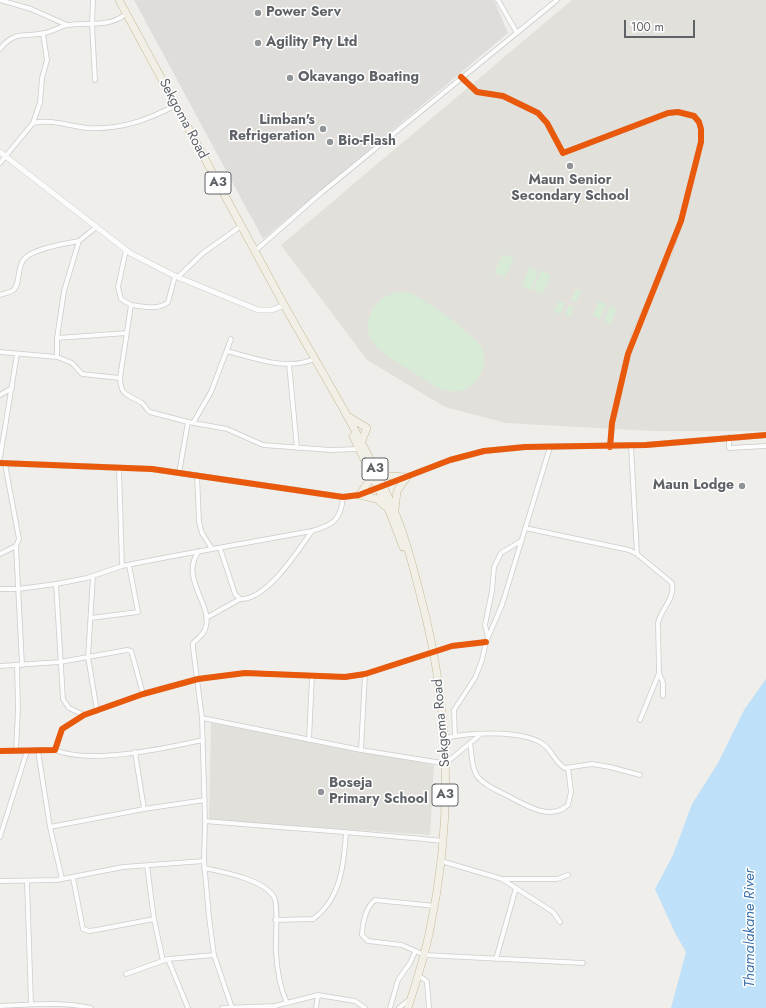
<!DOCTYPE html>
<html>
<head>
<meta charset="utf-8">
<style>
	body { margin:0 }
	#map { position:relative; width:766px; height:1008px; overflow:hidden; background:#efeeea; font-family:Jost,sans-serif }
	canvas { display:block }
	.scale { position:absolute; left:624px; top:20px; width:71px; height:18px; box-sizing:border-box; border:2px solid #5f6368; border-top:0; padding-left:5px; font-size:12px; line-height:14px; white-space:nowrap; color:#5f6368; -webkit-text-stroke:3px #fff; paint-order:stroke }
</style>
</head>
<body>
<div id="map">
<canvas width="766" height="1008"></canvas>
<div class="scale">100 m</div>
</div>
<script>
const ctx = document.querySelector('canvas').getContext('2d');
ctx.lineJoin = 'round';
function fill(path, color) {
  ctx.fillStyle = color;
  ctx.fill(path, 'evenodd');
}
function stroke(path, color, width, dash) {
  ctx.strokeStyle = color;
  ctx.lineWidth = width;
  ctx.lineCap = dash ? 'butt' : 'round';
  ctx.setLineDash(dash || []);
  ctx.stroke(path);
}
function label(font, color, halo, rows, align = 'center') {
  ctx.font = font + ' Jost,sans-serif';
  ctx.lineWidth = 3;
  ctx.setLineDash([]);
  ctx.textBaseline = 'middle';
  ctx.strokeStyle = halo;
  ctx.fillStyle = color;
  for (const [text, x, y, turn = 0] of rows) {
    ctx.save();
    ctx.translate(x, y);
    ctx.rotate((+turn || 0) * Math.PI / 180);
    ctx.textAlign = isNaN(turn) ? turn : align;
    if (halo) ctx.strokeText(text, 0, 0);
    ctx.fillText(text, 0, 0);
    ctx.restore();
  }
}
fill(new Path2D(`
	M134 0H494L508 33 263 239Z`), '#dfddda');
fill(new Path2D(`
	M572 0H766V431H654L506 423 445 407 367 360 281 245Z
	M211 723 434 765 430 835 209 820Z`), '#e2e0da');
fill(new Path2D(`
	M503 254 514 258 505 277 494 273Z
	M529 267 538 271 531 290 522 287Z
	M541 271 551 275 543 294 533 290Z
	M576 289 581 291 576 302 571 300Z
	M397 292C401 292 406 292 409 293 424 298 475 335 482 348 487 359 483 373 475 382 469 388 459 393 450 391 436 390 424 379 413 372 400 364 386 357 375 345 362 330 368 309 383 298 387 295 393 294 397 292Z
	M559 301 565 303 560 314 554 311Z
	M599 301 606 304 600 319 593 316Z
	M569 305 574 307 570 317 565 315Z
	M610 306 617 309 611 324 604 321Z`), '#d8ebd6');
fill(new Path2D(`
	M766 679V1008H671L686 952 675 933 655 889 673 855 692 804 718 763 744 710Z`), '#bfe0f9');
const minor = new Path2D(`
	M0 0 31 9 67 25
	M93 0 92 24 95 80
	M498 0 517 33
	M0 49C15 30 23 38 44 33 52 32 59 27 67 25 88 22 108 28 126 14
	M461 77 477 92 503 96 538 113 547 123 563 153 668 113 678 112 694 116 699 122 701 129V142L681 221 670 253 635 332 628 354 612 423
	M33 123C52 119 68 126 88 128 120 130 148 120 176 105
	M0 163 33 123 40 103 42 78 47 60 43 34
	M126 250 118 287 121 299 131 305
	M255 251 321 193 557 0
	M175 276 168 302C158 311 142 306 131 305L120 378C121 397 128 394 142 403 146 406 146 410 150 412L188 422 227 429 263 445 331 450 359 449
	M178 277 203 253 241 226
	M0 295C4 293 9 293 12 291 21 287 16 266 25 258 36 248 64 244 79 241
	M57 338 127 333
	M227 351C254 358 287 371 314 359
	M0 352 57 357 72 363 82 374 120 378
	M57 357V338L64 291 79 241 95 228
	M289 364 297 448
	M0 395 12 388
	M193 423 211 392 231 339
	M729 437V448L766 446
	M631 446 637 554
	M610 447 612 428
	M0 458 17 354
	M119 468 122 566
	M179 473 188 422
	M197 475 199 522 202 533 212 549
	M525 528 629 550 637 554 672 583C675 600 661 608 658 623L659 673 640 720
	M16 546 22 665
	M220 548 235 594 240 599C267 600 297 552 312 531
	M199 551C179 577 212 604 206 626 205 634 198 638 193 643V648L202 718 205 821 204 861 209 917 214 955 232 1008
	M0 554 16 546 19 539 5 464
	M93 576 88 657 97 711
	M56 584 63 699 69 708 84 715
	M0 589H18L56 584 87 578 122 566 168 557 312 531C333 525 341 520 343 497
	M91 618 138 612 129 565
	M206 618 240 599
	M488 638 485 625 492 591 494 567 501 553 521 541
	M0 666 60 662 127 650 131 651 132 654 143 694
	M659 673 663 683V696
	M202 718 361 750 442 763H446L481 734
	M455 736 454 710 475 678 482 660 486 642 502 605 550 447
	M446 738C469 732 523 730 543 744 552 750 555 763 565 768L592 764 610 767 640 775
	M309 740 312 676
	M470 743C472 753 471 767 477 776 484 785 496 790 506 795 524 804 550 822 568 805L571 792 568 768
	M16 750 18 710 17 665
	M55 750C91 765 165 748 203 740
	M361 750 365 674
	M0 751 55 750 62 729 84 715 143 694 198 679 245 673 345 677 365 674 452 646 486 642
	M38 751 50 827 62 879
	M135 752 144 809
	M205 821C285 828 364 833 443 841
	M50 827 144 809 205 800
	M0 837 27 751
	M441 861 502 879H557L568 875
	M147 865 154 919
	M204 868C223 872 263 879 274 897 279 906 275 940 276 952 277 969 280 988 287 1003
	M73 878 83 929 89 931 96 930 154 919 163 961
	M502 879 553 912 560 922
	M0 881 57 880 123 867 204 861
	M27 882 31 1003
	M435 906 375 900C366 907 362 923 362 935L368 941 402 945 424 955 583 963
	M275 920 313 919C341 899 344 864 346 832
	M168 959 188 1008
	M496 959 516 888
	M126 974 168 959 214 955
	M418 976 424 979 427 982 429 1008
	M0 1006C31 1005 60 1001 91 1008
	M222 1008 275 1006 318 995 355 1001 365 1008
	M316 1008 318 995
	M390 1008 398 980 410 963 415 952
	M399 1008 410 999`);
const tertiary = new Path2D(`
	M0 152 130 253 175 276 258 310H272L284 305
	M0 463 152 469 343 497 359 495 450 460 484 451 525 447 646 445 766 435`);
const trunk = new Path2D(`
	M119 0C174 101 228 202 283 303 322 373 365 441 396 515 407 541 413 567 420 594 450 705 454 816 430 929 425 956 416 982 408 1008
	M349 417 367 428 361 443
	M353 436 390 513 403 547
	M375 466 388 476 407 477
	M359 495 377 499 385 506
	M359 495 369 481 368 470
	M395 509 397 491 407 477`);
stroke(minor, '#cbcccc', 5.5);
stroke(tertiary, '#cbcccc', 6);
stroke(trunk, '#c8b996', 8);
stroke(minor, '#fdfcfc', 4);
stroke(tertiary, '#fdfcfc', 5);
stroke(trunk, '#f2f0e6', 7);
stroke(new Path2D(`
	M461 77 477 92 503 96 538 113 547 123 563 153 668 113 678 112 694 116 699 122 701 129V142L681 221 628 354 612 423 610 447
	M0 463 152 469 343 497 359 495 450 460 484 451 525 447 646 445 766 435
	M0 751 55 750 62 729 84 715 143 694 198 679 245 673 345 677 365 674 452 646 486 642`), '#e8590c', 6);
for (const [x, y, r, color] of [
	[258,13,4,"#919496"],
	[258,43,4,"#919496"],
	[290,78,4,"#919496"],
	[323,129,4,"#919496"],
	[330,142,4,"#919496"],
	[570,166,4,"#919496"],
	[742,486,4,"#919496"],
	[321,792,4,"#919496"]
]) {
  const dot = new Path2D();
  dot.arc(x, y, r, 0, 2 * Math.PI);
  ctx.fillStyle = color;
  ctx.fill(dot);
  stroke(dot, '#fff', 1.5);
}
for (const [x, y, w] of [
	[218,183,26],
	[375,469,26],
	[445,795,26]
]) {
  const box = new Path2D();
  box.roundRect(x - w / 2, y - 11, w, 22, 3);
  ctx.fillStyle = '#fff';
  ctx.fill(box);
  stroke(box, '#5f6368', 1);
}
label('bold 13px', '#5f6368', null, [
	["A3",218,183],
	["A3",375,469],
	["A3",445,795]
]);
label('bold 14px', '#5f6368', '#fff', [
	["Power Serv",266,13],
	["Agility Pty Ltd",266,43],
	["Okavango Boating",298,78],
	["Limban's",315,121,"right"],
	["Refrigeration",315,137,"right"],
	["Bio-Flash",338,142],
	["Maun Senior",570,181,"center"],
	["Secondary School",570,197,"center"],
	["Maun Lodge",734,486,"right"],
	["Boseja",329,784],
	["Primary School",329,800]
], 'left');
label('14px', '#5f6368', '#fff', [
	["Sekgoma Road",183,119,62],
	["Sekgoma Road",442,723,-95]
]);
label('italic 15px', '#4174aa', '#fff', [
	["Thamalakane River",750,928,-90]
]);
</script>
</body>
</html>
